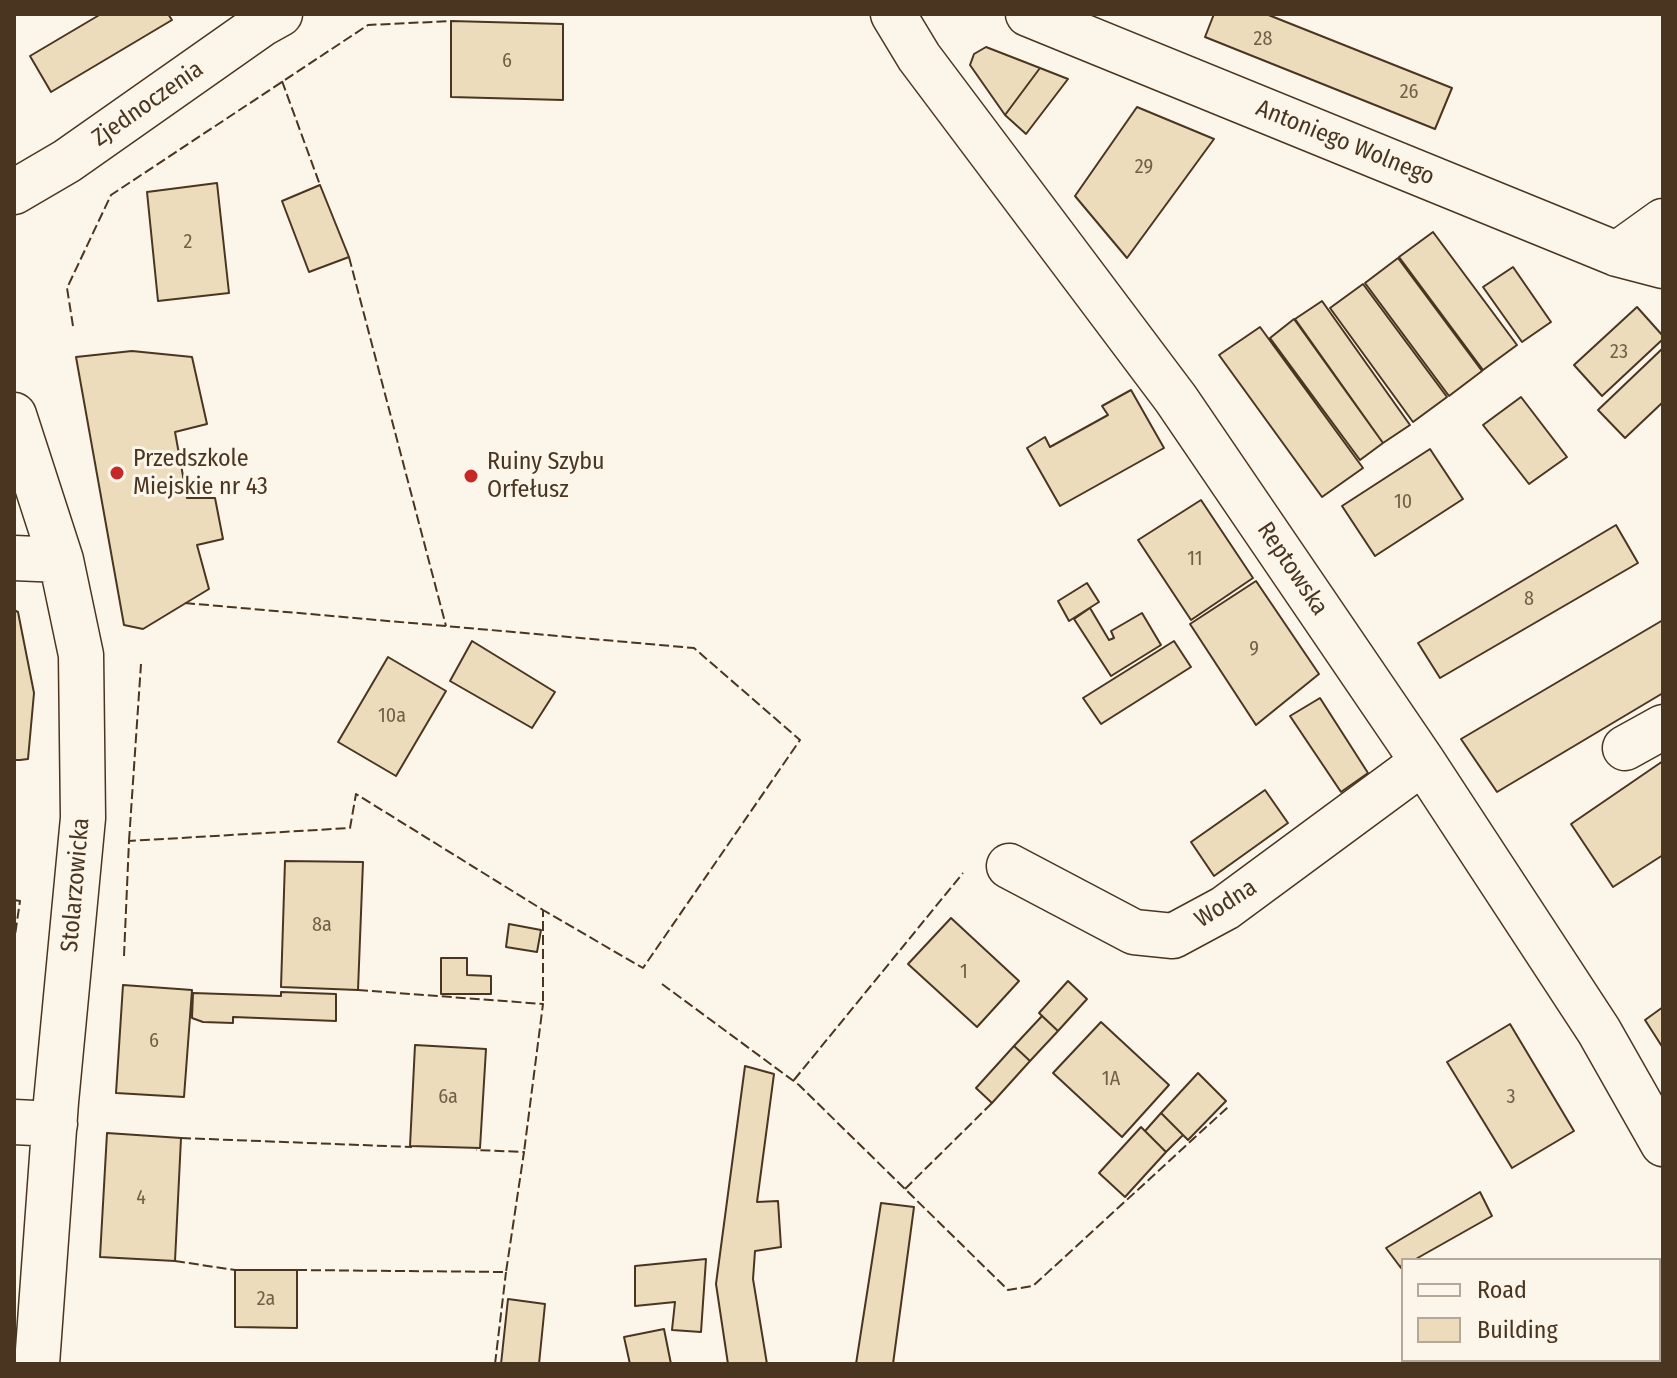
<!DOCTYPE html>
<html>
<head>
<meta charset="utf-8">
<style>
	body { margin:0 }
	#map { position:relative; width:1677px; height:1378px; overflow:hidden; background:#fbf6e9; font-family:"Fira Sans Condensed",sans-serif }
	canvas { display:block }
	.frame { position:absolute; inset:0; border:16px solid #4a3520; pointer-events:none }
	.legend { position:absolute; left:1401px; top:1258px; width:260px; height:104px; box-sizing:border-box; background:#fbf6e9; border:2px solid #b4a999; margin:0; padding:10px 14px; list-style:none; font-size:24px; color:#4a3520 }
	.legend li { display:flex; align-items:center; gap:16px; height:40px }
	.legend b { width:40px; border:2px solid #b4a999 }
</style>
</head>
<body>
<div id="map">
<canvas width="1677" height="1378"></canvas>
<div class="frame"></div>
<ul class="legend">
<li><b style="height:10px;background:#fbf6e9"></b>Road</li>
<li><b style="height:22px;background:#ecdcbc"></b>Building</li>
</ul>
</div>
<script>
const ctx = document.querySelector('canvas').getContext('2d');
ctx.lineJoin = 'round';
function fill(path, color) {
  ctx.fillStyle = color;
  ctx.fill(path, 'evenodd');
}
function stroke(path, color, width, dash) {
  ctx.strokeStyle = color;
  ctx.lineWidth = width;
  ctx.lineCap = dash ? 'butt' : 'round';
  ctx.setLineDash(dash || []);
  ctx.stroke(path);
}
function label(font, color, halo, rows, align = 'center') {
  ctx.font = font + ' "Fira Sans Condensed",sans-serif';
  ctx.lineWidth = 6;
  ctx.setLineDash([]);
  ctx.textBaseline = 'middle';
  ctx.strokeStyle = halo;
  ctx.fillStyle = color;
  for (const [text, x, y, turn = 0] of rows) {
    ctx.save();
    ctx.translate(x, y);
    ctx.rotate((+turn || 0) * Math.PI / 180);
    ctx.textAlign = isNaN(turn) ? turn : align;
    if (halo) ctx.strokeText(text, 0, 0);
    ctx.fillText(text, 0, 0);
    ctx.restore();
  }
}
const building = new Path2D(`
	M101 14H168L172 20 51 92 30 56Z
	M1214 14H1266L1452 88 1435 129 1205 37Z
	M451 21 563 24V100L451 97Z
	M986 47 1040 68 1005 115 970 65 974 54Z
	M1040 68 1068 79 1026 134 1005 115Z
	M1137 107 1214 139 1127 258 1075 196Z
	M217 183 229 293 158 301 147 192Z
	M320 185 349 257 309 272 282 201Z
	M1433 232 1517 345 1483 370 1399 257Z
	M1398 258 1482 371 1449 396 1365 283Z
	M1513 267 1551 322 1522 342 1483 287Z
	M1363 284 1447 397 1413 422 1330 308Z
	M1322 301 1410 425 1383 443 1295 319Z
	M1637 307 1663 336V339L1602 396 1574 365Z
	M1294 319 1383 443 1360 460 1270 338Z
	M1260 327 1363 468 1322 497 1219 355Z
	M1663 348V402L1625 438 1598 410Z
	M132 351 192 357 207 424 175 432 187 498H215L223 539 197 545 209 589 143 629 124 625 76 357Z
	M1131 390 1164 448 1060 506 1027 448 1045 437 1050 447 1108 415 1102 406Z
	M1521 397 1567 457 1529 484 1483 425Z
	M1430 449 1463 499 1375 556 1342 506Z
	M1201 500 1253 578 1191 620 1138 540Z
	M1616 525 1638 563 1440 678 1418 643Z
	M1256 581 1319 674 1256 725 1190 624Z
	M1087 583 1099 602 1069 621 1058 601Z
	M1090 608 1109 640 1114 638 1111 631 1142 613 1161 645 1111 676 1074 619Z
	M14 610 18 612 34 693 28 759 20 760H14Z
	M1663 620V693L1497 792 1461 739Z
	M472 641 555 692 532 728 450 681Z
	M1174 641 1191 667 1101 724 1083 698Z
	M388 657 446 691 396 776 338 742Z
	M1320 698 1368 773 1341 792 1290 716Z
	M1663 761V855L1613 887 1571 824Z
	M1265 790 1288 823 1214 876 1191 842Z
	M285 861 363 862 358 990 281 987Z
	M951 918 1019 981 977 1027 908 964Z
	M509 924 541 930 537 952 506 947Z
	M441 958H467V975L491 976V994H441Z
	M1068 981 1087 999 1058 1031 1039 1013Z
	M123 985 192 990 184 1097 116 1093Z
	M281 992 336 994V1021L233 1017V1023L203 1022 192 1018 193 993 281 996Z
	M1663 1007V1048L1645 1020Z
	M1042 1016 1058 1031 1030 1061 1014 1046Z
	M1101 1022 1169 1085 1122 1137 1053 1073Z
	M1510 1024 1574 1131 1512 1168 1447 1062Z
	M415 1045 486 1049 480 1148 410 1146Z
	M1014 1046 1030 1061 992 1103 976 1088Z
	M745 1066 774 1074 757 1202 778 1201 781 1247 755 1251 753 1279 767 1364H728L716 1284Z
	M1198 1073 1226 1101 1188 1140 1161 1113Z
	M1161 1113 1183 1135 1166 1152 1145 1131Z
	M1141 1127 1166 1152 1125 1197 1099 1173Z
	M107 1133 181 1138 175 1261 100 1257Z
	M1480 1192 1492 1216 1414 1260H1403L1401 1268 1386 1248Z
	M881 1203 914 1207 893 1364H856Z
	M706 1259 701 1332 672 1330 675 1302 635 1306V1266Z
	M235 1270H297V1328L235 1327Z
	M508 1299 545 1304 539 1364H501Z
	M664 1329 671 1364H630L624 1337Z`);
fill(building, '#ecdcbc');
stroke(building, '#4a3520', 2);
const minor = new Path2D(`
	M893 14 919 57 1176 399 1423 762 1599 1031 1663 1144
	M1028 14 1617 254 1663 266
	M14 192 67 161 262 24 280 14
	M1617 254 1663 221
	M14 415 61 560 81 655 83 818 56 1102 37 1364
	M14 558 61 560
	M1625 748 1663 727
	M1009 866 1134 932 1173 936 1225 908 1423 762
	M14 1122 55 1124`);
stroke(minor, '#4a3520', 47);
stroke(minor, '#fbf6e9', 44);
stroke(new Path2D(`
	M282 81 320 185
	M349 257 446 626
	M73 326 67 288 111 195 368 25 451 21
	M185 603 694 648 800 740 643 968 543 910
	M129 841 141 664
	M14 900 20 901 14 942
	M124 956 129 841 350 828 356 794 543 910V1004
	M662 984 799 1085 1008 1290 1033 1286 1228 1107
	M358 990 543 1004 524 1152
	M794 1080 963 873
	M181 1138 412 1147
	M905 1189 992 1103
	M175 1261 235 1270
	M297 1270 506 1272 524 1152 476 1150
	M495 1364 506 1272`), '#4a3520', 2, [10, 4]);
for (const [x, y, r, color] of [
	[117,473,8,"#c62828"],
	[471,476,8,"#c62828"]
]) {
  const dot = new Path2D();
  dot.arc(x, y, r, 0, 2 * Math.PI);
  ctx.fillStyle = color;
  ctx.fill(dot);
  stroke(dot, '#fbf6e9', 3);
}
label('20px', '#725f47', null, [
	["28",1263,39],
	["6",507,61],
	["26",1409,92],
	["29",1144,167],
	["2",188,242],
	["23",1619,352],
	["10",1403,502],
	["11",1195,559],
	["8",1529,599],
	["9",1254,649],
	["10a",392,716],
	["8a",322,925],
	["1",964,972],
	["6",154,1041],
	["1A",1111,1079],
	["6a",448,1097],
	["3",1511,1097],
	["4",141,1198],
	["2a",266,1299]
]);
label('24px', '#4a3520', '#fbf6e9', [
	["Zjednoczenia",148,104,-35],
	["Antoniego Wolnego",1345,143,22],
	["Reptowska",1292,569,56],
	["Stolarzowicka",76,885,-85],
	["Wodna",1226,904,-33]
]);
label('24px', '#4a3520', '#fbf6e9', [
	["Przedszkole",133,459],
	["Miejskie nr 43",133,487],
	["Ruiny Szybu",487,462],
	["Orfełusz",487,490]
], 'left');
</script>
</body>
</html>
